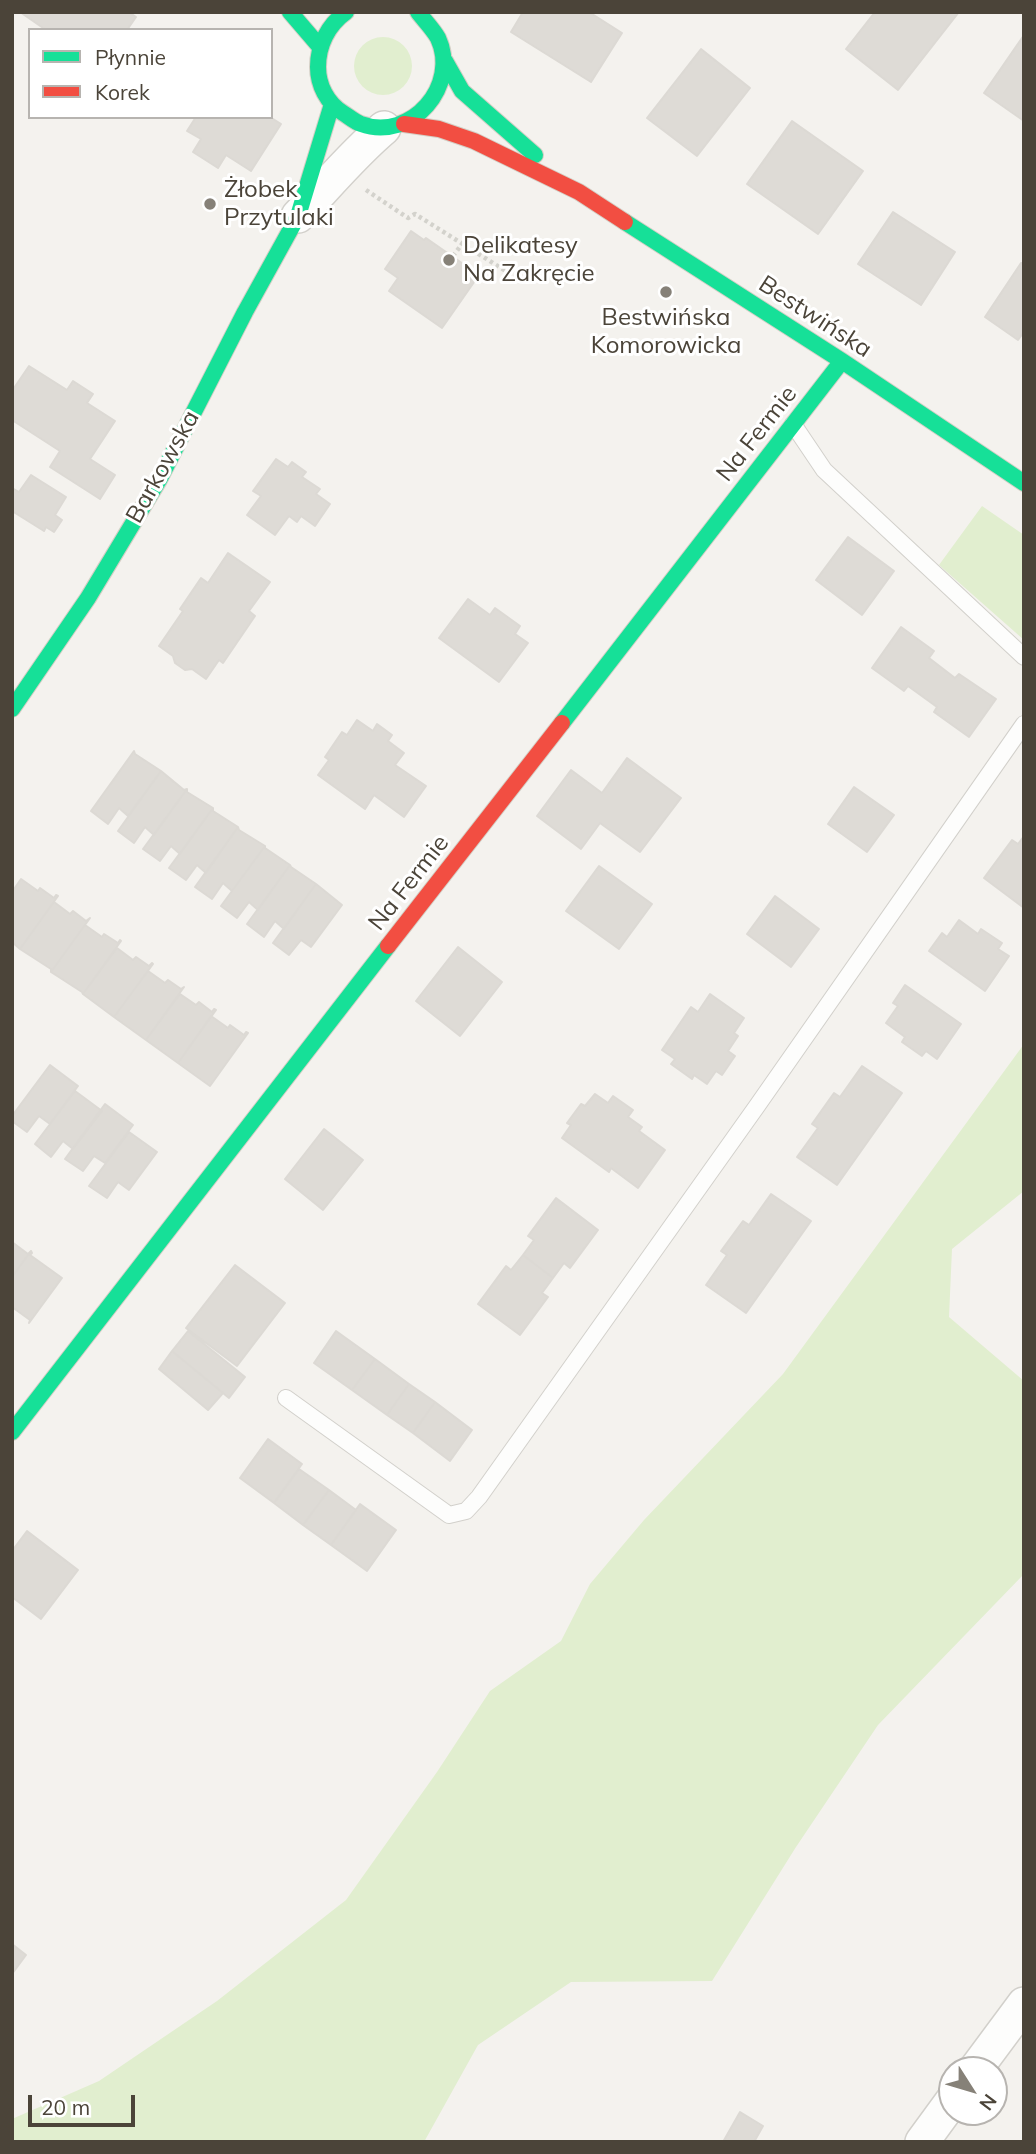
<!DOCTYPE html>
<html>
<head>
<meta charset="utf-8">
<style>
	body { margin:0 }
	#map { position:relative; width:1036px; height:2154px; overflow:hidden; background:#f4f2ee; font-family:Mulish,sans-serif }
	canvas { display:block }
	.frame { position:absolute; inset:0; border:14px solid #4b4439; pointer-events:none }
	.legend { position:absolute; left:28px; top:28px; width:245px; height:91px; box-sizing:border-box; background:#fff; border:2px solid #b7b4b0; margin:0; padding:9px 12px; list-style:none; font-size:21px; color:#4b4439 }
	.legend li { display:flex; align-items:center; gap:14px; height:35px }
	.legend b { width:35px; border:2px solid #b7b4b0 }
	.north { position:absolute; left:938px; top:2056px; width:70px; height:70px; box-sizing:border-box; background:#fff; border:2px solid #b7b4b0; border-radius:50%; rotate:127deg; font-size:19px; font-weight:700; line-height:28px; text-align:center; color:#4b4439 }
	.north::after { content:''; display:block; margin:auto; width:24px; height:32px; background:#868178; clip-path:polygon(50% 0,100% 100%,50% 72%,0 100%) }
	.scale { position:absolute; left:28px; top:2095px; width:107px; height:32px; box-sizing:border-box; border:4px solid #4b4439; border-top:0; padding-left:9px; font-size:21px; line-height:24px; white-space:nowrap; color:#4b4439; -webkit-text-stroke:5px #fff; paint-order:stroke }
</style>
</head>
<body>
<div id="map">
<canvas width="1036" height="2154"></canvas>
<div class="frame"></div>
<ul class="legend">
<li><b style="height:9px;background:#16e098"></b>Płynnie</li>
<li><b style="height:9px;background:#f24e42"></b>Korek</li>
</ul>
<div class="north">N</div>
<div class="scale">20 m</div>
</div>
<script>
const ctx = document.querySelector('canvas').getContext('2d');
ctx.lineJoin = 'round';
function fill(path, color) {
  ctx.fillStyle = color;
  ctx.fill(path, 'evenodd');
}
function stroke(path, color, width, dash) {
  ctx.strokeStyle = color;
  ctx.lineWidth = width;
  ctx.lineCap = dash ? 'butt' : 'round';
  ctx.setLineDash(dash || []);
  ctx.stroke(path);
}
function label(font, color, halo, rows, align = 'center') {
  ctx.font = font + ' Mulish,sans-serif';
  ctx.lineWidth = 6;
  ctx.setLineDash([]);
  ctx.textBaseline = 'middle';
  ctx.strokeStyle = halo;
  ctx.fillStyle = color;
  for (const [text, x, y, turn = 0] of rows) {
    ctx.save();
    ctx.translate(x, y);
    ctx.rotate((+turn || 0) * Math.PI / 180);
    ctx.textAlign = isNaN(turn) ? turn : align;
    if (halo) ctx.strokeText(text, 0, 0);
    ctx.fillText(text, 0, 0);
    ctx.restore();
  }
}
fill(new Path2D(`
	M354 66a29 29 0 1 1 58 0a29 29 0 1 1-58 0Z
	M982 506 1024 535V640L939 565Z
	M1024 1044V1191L952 1249 949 1317 1024 1381V1574L878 1725 796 1847 712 1981 571 1982 478 2045 424 2142H12V2119L99 2081 217 2001 346 1900 437 1772 490 1691 561 1641 590 1584 644 1520 783 1374Z`), '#e1eecf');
const building = new Path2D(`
	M20 12H129L136 17 127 30H46Z
	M523 12H589L622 33 591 82 511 32Z
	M875 12H959L898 90 846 49Z
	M1024 35V121L984 93Z
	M701 49 750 88 697 156 647 118Z
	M196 117H270L281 124 251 171 226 155 218 168 193 152 201 139 187 131Z
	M792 121 863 171 818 234 747 184Z
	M893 212 955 252 921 305 858 264Z
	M411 231 424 240 426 238 479 275 442 328 389 291 398 278 385 269Z
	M1021 263 1024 264V332L1018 340 985 317Z
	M29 366 67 390 73 381 93 394 87 403 115 421 90 459 115 475 100 499 50 467 60 451 12 420V391Z
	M276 459 288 467 292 462 306 472 302 477 320 489 316 494 330 504 315 526 301 516 297 522 289 516 275 535 247 515 261 496 253 491Z
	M31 475 66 497 55 515 62 520 54 532 46 527 44 531 12 511V488L19 492Z
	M848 537 894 571 862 615 816 580Z
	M228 553 270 582 249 611 255 616 223 663 219 660 206 679 192 669 185 670 175 663 173 656 159 646 183 611 180 609 201 578 208 583Z
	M468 599 490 615 495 608 520 626 515 634 528 643 499 682 439 638Z
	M901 627 934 651 929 658 955 678 959 674 996 699 969 737 934 712 937 707 908 686 904 691 872 668Z
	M357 720 373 731 377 724 392 735 388 741 404 753 395 765 426 786 404 817 374 795 365 809 318 775 329 760 325 757 342 732 347 735Z
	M134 751 135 754 161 771 128 816 119 808 108 824 91 811Z
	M627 758 681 798 640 852 600 823 581 849 537 816 571 770 602 793Z
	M161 771 184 790 187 789 154 835 145 827 134 843 118 831Z
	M854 787 894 815 867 852 828 824Z
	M187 789V792L213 808 180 854 171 846 160 861 143 849Z
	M213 808V811L238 827 206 873 197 865 186 880 169 868Z
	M238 827 239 830 265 846 232 891 223 883 212 899 195 887Z
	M1024 836V908L984 878 1012 840 1018 844Z
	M265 846V848L290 865 258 910 249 902 237 918 221 906Z
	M290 865 291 867 316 884 284 929 275 921 264 937 247 924Z
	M599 866 652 904 619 949 566 911Z
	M21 879 38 891 40 888 54 898 56 895 58 896 20 949 12 942V892Z
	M316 884 342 905 311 947 301 940 289 955 273 943Z
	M775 896 819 929 791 967 747 934Z
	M54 902 70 914 73 911 86 921 90 918 51 972V969L20 949Z
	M959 920 978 934 981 929 1002 943 998 949 1009 956 985 991 929 951 942 933 947 937Z
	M85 925 102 937 104 934 118 943 120 940 121 941 83 994 82 992 51 972Z
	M458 947 502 982 460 1036 416 1001Z
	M117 948 133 960 136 957 149 966 152 963 153 964 114 1017 83 994Z
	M148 971 165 983 168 980 181 989 184 987 146 1040 114 1017Z
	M905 985 961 1024 937 1059 926 1051 922 1056 902 1042 905 1037 886 1023 898 1006 893 1003Z
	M180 994 196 1005 199 1002 212 1012 214 1009 216 1010 178 1063 146 1040Z
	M710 994 744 1018 734 1033 738 1036 728 1051 735 1056 722 1075 716 1071 707 1084 694 1075 692 1079 671 1064 675 1059 662 1050 691 1007 698 1012Z
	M211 1016 228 1028 230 1025 244 1035 246 1032 248 1033 210 1086 178 1063Z
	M50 1065 78 1086 50 1124 39 1116 27 1132 12 1121V1116Z
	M862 1066 902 1093 837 1185 797 1157 818 1128 812 1124 834 1093 840 1097Z
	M75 1091 102 1111 73 1149 63 1141 51 1157 35 1144Z
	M595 1094 608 1103 613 1096 633 1110 628 1117 642 1127 639 1131 665 1150 638 1188 611 1168 609 1172 562 1138 571 1125 567 1123 581 1104 585 1106Z
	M105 1104 133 1125 105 1163 94 1156 83 1171 65 1159Z
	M324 1129 363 1160 323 1210 285 1179Z
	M129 1132 157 1152 129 1190 118 1182 107 1198 89 1186Z
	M771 1194 811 1221 746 1313 706 1285 727 1255 721 1251 743 1221 749 1225Z
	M556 1198 598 1230 570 1268 564 1263 553 1278 523 1255 534 1240 528 1236Z
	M12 1242 28 1254 31 1251 12 1277Z
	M31 1251 32 1253 30 1255 62 1278 29 1323 30 1320 12 1307V1277Z
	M523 1255 553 1278 542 1293 548 1297 520 1335 478 1304 506 1266 511 1270Z
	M235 1265 285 1303 237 1366 186 1328Z
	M188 1331 245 1377 229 1398 172 1351Z
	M336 1331 375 1359 352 1390 314 1363Z
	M172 1351 223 1393 208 1410 159 1369Z
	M375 1359 409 1384 387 1415 352 1390Z
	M409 1384 435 1402 413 1433 387 1415Z
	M435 1402 472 1430 450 1461 413 1433Z
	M268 1439 302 1464 274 1503 240 1478Z
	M299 1469 329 1490 303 1525 274 1503Z
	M329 1490 356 1510 331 1545 303 1525Z
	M360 1504 396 1530 367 1571 331 1545Z
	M27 1531 78 1570 41 1619 12 1597V1551Z
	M12 1944 26 1955 12 1974Z
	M740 2112 763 2126 754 2142H723Z`);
fill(building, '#dedbd6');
stroke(building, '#dcd9d4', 2);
const lane = new Path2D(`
	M793 424 824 470 1024 657
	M286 1398 449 1515 466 1511 479 1497 757 1106 1024 724`);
const street = new Path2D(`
	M298 216C327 186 353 154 384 128
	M975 2070 1024 2004
	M922 2142 952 2101`);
const fast = new Path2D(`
	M290 12 320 47
	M346 12C328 25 318 45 318 67 318 85 327 103 343 113 348 116 355 122 361 124 412 142 460 85 438 38 433 29 424 20 418 12
	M445 61 462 91 535 155
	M625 222 842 361 1024 483
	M12 709 88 598 159 480 245 312 298 216 332 104
	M562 723 842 361
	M12 1432 388 946`);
const jam = new Path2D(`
	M404 124 439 129 474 141 579 192 625 222
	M388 946 562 723`);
stroke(lane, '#d2d0cb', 18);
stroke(street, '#d2d0cb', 36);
stroke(fast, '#d3cfc5', 18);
stroke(jam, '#d3cfc5', 18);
stroke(new Path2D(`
	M366 190 408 218 415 214 520 280
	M453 256 462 244`), '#d3d2cc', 4.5, [3.5, 3.5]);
stroke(lane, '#fdfdfc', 16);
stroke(street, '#fdfdfc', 33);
stroke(fast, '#16e098', 16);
stroke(jam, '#f24e42', 16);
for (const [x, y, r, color] of [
	[210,204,7,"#868178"],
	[449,260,7,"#868178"],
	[666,292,7,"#868178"]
]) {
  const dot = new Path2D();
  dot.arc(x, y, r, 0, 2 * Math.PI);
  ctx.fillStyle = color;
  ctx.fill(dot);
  stroke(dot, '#fff', 2.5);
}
label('24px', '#4b4439', '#fff', [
	["Żłobek",224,190],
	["Przytulaki",224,218],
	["Delikatesy",463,246],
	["Na Zakręcie",463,274],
	["Bestwińska",666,318,"center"],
	["Komorowicka",666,346,"center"]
], 'left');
label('24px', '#4b4439', '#fff', [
	["Bestwińska",815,317,33],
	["Na Fermie",757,434,-52],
	["Barkowska",163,467,-61],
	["Na Fermie",409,883,-52]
]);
</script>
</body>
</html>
